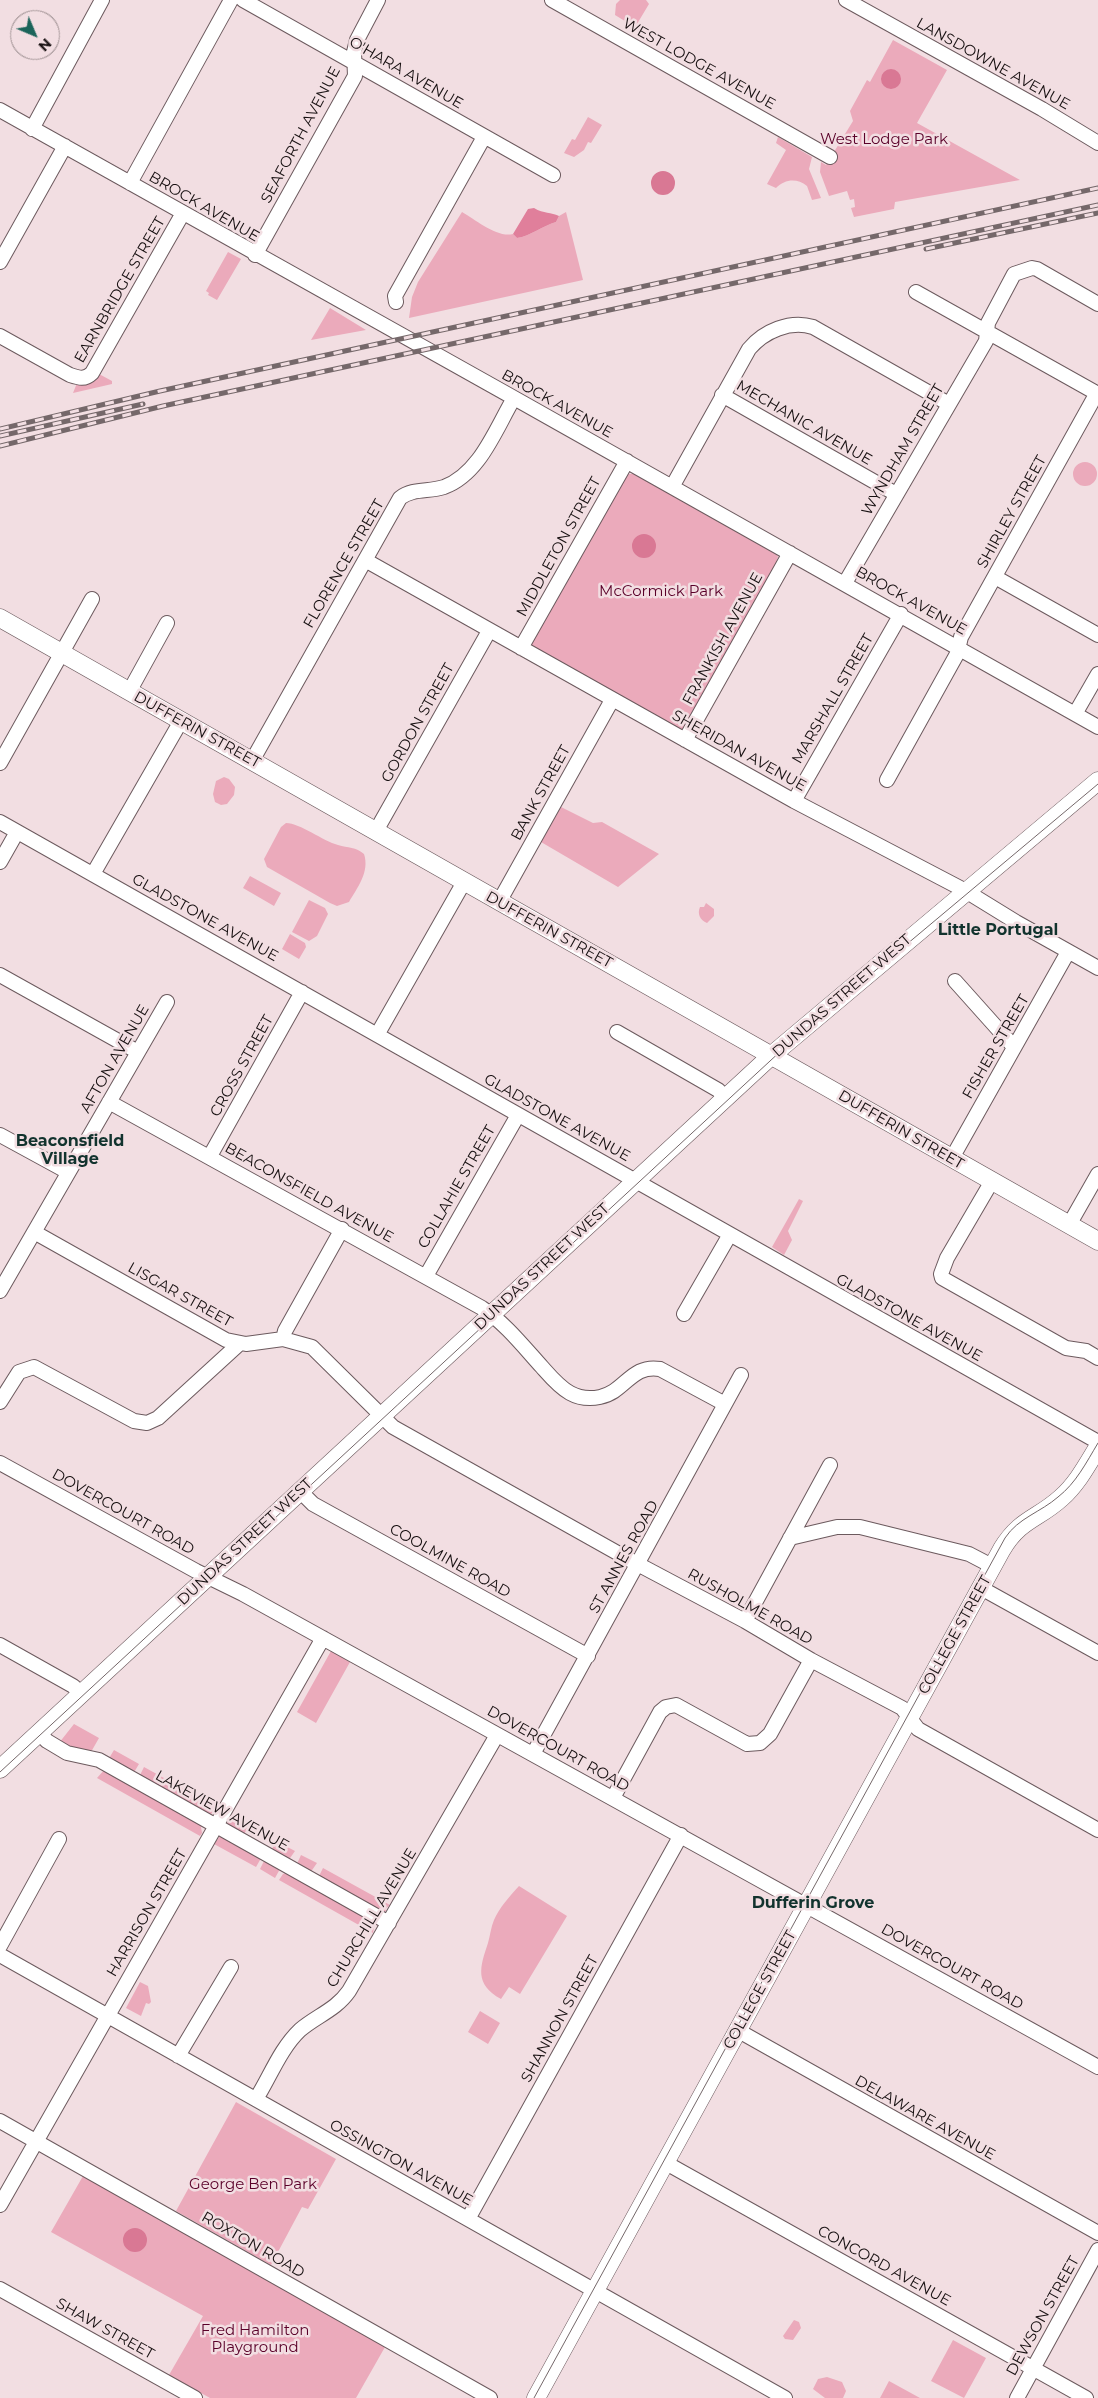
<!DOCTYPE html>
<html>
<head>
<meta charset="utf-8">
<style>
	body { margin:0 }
	#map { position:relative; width:1098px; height:2398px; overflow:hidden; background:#f2dee2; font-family:Montserrat,sans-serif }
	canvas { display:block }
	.north { position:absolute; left:10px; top:10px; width:50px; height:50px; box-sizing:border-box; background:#f2dee2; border:1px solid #9a8c8e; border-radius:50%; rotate:135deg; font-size:14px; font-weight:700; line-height:20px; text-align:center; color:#171011 }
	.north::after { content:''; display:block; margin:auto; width:18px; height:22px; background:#1b645a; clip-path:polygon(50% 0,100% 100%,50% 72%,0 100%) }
</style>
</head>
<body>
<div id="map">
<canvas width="1098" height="2398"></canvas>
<div class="north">N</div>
</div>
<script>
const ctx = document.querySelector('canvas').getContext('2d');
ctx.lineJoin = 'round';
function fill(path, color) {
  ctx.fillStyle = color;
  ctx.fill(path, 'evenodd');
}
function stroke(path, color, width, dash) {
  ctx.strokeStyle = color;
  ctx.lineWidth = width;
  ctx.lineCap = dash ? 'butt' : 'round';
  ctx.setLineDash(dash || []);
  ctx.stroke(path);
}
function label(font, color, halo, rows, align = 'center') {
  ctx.font = font + ' Montserrat,sans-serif';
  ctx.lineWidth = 5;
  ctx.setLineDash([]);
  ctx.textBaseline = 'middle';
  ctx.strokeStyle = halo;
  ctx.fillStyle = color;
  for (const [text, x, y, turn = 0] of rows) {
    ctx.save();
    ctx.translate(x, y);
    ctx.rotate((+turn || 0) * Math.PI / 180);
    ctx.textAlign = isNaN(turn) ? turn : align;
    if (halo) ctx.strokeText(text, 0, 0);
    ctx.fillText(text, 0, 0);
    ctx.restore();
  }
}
fill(new Path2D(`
	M620 0H646L649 4 637 24 633 26 615 15 616 4Z
	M893 40 947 70 917 123 1020 180 895 202 894 209 854 217 851 208 855 207 854 199 850 200 847 191 829 196 820 172 821 162 826 165 853 121 850 111 867 80 870 82Z
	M588 117 602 125 591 143 588 142 584 150 574 157 564 153 572 139 575 140Z
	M778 137 812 157 809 169 821 198 812 200 807 186C797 178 785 179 776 188L767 184 786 150 776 143Z
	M462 212C476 220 497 238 513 234L517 238C531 236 542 226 556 222L559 216 566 212 583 280 409 318 412 297 418 282Z
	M228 252 241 259 217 300 208 295 209 293 206 291Z
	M330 308 366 330 311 340Z
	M99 374 112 381V384L73 393 77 383H92Z
	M1073 474a12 12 0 1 1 24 0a12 12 0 1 1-24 0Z
	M627 474H634L777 555 778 557 774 568 682 730 531 645Z
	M224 777 229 779 235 787 234 795 227 804 221 805 215 802 213 794 216 781Z
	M561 807 593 823 602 822 659 854 618 887 541 842Z
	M286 823C300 823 323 841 338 845 348 848 356 847 364 854 370 872 357 888 349 902L337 906 330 903 267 867 264 859 281 827Z
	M250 876 281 893 274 906 243 888Z
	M309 900 325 908 328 914 317 936 309 941 292 932Z
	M706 903 714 909V916L707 923C700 920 697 914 700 907H704Z
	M290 934 305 943 306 947 299 959 282 949Z
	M799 1199 803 1201 788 1231 792 1240 784 1255 772 1247Z
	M331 1651 350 1662 316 1723 297 1712Z
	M74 1724 99 1738 91 1752 78 1751 59 1743Z
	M114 1750 139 1764 133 1774 108 1760Z
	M144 1767 215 1806 216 1809 210 1815 139 1777Z
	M105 1769 203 1826 201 1827 202 1833 200 1836 97 1778Z
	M231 1815 249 1826 243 1836 227 1824Z
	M220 1836 259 1855 260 1860 256 1867 214 1844Z
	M276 1841 295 1851 288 1861 271 1851Z
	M301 1855 317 1863 310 1873 296 1866Z
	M264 1861 280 1869 275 1878 260 1869Z
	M323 1868 390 1905 385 1909 386 1911H379L318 1878Z
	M288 1872 375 1922 373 1933 279 1880 283 1874Z
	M519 1886 567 1916 520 1994 509 1987 501 1999C474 1984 480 1967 488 1943 490 1936 491 1927 494 1920 499 1908 510 1896 519 1886Z
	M140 1982 148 1986 151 2002 149 2004 146 2003 141 2016 126 2008Z
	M480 2011 500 2023 488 2044 468 2032Z
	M236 2102 336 2159 308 2209 302 2207 271 2265 176 2211Z
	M83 2176 385 2347 356 2398H210L169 2375 203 2316 51 2232Z
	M794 2320 799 2322 801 2328 793 2340 785 2339 783 2336Z
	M953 2340 986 2358 964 2398 931 2381Z
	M827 2377 842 2382 846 2391 843 2398H825L813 2389 818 2379Z
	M889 2381 920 2398H880Z`), '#ebaabb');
fill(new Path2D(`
	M534 208C544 214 551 212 559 216L556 222C542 226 531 236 517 238L513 234 528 209Z`), '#e07f9b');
fill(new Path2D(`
	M881 79a10 10 0 1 1 20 0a10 10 0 1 1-20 0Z
	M651 183a12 12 0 1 1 24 0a12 12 0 1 1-24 0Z
	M632 546a12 12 0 1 1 24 0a12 12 0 1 1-24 0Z
	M123 2240a12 12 0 1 1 24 0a12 12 0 1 1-24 0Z`), '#d97894');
const minor = new Path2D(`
	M243 0 553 175
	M552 0 830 157
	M846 0 1042 109 1098 143
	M0 110C366 316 733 519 1098 727
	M32 129 102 0
	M130 183 231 0
	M255 255 355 76 354 52 357 40 378 0
	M0 262 65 146
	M916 292 1098 394
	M396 302 395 296 484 137
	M0 336 70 375C79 378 85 380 92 373L183 213
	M722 395 896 494
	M672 487 749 349C764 331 790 320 813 327L949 404
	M365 560 794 801 964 890 1016 922 1098 968
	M995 577 1098 635
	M845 583 986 341 988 323 1014 274 1032 268 1037 269 1098 304
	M521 648 627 461
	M129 692 167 623
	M1075 714 1098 674
	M685 740 790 553
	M252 761 400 498C413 488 429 492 444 487 480 474 496 428 514 398
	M0 763 92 599
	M887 780 957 654 961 637 1093 400 1098 396
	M794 801 901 614
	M0 822 1098 1442
	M376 831 489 631
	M0 862 17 832
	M93 874 181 721
	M499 902 612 700
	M0 975 138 1052
	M955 981 1014 1047
	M617 1032 718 1090 726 1098
	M377 1035 464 882
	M109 1102 482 1308C505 1323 523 1346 542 1367 550 1376 559 1387 570 1393 579 1398 590 1399 600 1397 625 1392 631 1364 660 1369L725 1404
	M0 1135 68 1172
	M210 1156 302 992
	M952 1158 1068 952
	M992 1181 947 1258 941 1274 942 1278 1066 1348 1086 1351 1098 1358
	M1069 1225 1098 1174
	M34 1232 226 1340 246 1344 283 1339 312 1347 393 1427 630 1560 745 1621 811 1660 902 1708 918 1729 1098 1830
	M426 1276 518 1115
	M0 1291 167 1002
	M684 1314 729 1236
	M283 1339 285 1331 342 1229
	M0 1402 19 1372 34 1367 134 1421 147 1423 158 1418 239 1344
	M0 1463 196 1571 243 1594 1098 2067
	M300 1491 313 1504 588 1656
	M790 1538 837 1527H860L969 1554 992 1566
	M981 1588 1098 1653
	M745 1621 830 1465
	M0 1645 73 1686 82 1694
	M39 1733 47 1741 67 1753 99 1760 389 1923
	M533 1754 741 1375
	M613 1798 660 1712 666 1707 676 1705 747 1744 760 1743 770 1734 811 1660
	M0 1946 59 1839
	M0 1955 785 2398
	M737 2030 1098 2233
	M178 2056 231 1967
	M256 2099C270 2077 280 2049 300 2030 316 2016 336 2010 349 1991L497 1735
	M0 2121 490 2398
	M666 2163 1086 2398
	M0 2205 323 1638
	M468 2219 681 1835
	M0 2289 195 2398
	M1017 2398 1098 2250`);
const major = new Path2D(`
	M0 618 1098 1241
	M0 1769 772 1055 1098 781
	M536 2398 1002 1549C1020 1519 1038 1519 1061 1498 1077 1484 1087 1465 1098 1447`);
stroke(minor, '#6c5a5e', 16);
stroke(major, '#6c5a5e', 19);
stroke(minor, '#fff', 14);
stroke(major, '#fff', 18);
stroke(new Path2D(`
	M0 1772 796 1037 1098 784
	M534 2398 1005 1538C1018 1518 1041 1512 1058 1497 1076 1483 1086 1463 1098 1443`), '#75686a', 1);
const rail = new Path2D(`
	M926 249 1098 213
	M0 429 160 391 1098 188
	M0 436 143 404
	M0 446 163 406 1098 205`);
stroke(rail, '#75686a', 5);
stroke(rail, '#f2dee2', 3, [9]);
label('15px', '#171011', '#f2dee2', [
	["WEST LODGE AVENUE",699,64,29],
	["LANSDOWNE AVENUE",993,64,29],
	["O'HARA AVENUE",406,73,30],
	["SEAFORTH AVENUE",301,135,-62],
	["BROCK AVENUE",204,207,30],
	["EARNBRIDGE STREET",120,290,-60],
	["BROCK AVENUE",557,404,29],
	["MECHANIC AVENUE",804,423,30],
	["WYNDHAM STREET",903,450,-60],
	["SHIRLEY STREET",1012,512,-61],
	["MIDDLETON STREET",559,547,-61],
	["FLORENCE STREET",344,564,-60],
	["BROCK AVENUE",911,601,29],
	["FRANKISH AVENUE",723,639,-61],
	["MARSHALL STREET",833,699,-60],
	["GORDON STREET",418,723,-61],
	["DUFFERIN STREET",197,730,29],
	["SHERIDAN AVENUE",739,751,29],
	["BANK STREET",541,793,-61],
	["GLADSTONE AVENUE",205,918,29],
	["DUFFERIN STREET",549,930,29],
	["DUNDAS STREET WEST",842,996,-41],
	["FISHER STREET",996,1047,-60],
	["AFTON AVENUE",115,1059,-60],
	["CROSS STREET",242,1066,-61],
	["GLADSTONE AVENUE",557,1118,29],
	["DUFFERIN STREET",901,1130,30],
	["COLLAHIE STREET",457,1187,-60],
	["BEACONSFIELD AVENUE",309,1193,29],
	["DUNDAS STREET WEST",542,1267,-43],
	["LISGAR STREET",180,1295,29],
	["GLADSTONE AVENUE",909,1318,29],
	["DOVERCOURT ROAD",123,1512,29],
	["DUNDAS STREET WEST",245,1542,-43],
	["ST ANNES ROAD",624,1557,-61],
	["COOLMINE ROAD",450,1561,29],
	["RUSHOLME ROAD",750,1607,29],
	["COLLEGE STREET",955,1635,-61],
	["DOVERCOURT ROAD",558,1749,29],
	["LAKEVIEW AVENUE",222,1811,29],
	["HARRISON STREET",147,1913,-60],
	["CHURCHILL AVENUE",372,1918,-59],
	["DOVERCOURT ROAD",952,1967,29],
	["COLLEGE STREET",760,1990,-61],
	["SHANNON STREET",560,2019,-61],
	["DELAWARE AVENUE",925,2118,29],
	["OSSINGTON AVENUE",401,2163,29],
	["ROXTON ROAD",253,2245,30],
	["CONCORD AVENUE",884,2266,29],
	["DEWSON STREET",1043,2316,-61],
	["SHAW STREET",105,2329,29]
]);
label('15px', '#5a0029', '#f2dee2', [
	["West Lodge Park",884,140],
	["McCormick Park",661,592],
	["George Ben Park",253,2185],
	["Fred Hamilton",255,2331],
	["Playground",255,2348]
]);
label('bold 16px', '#12332e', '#f2dee2', [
	["Little Portugal",998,930],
	["Beaconsfield",70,1141],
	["Village",70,1159],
	["Dufferin Grove",813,1903]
]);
</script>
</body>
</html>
